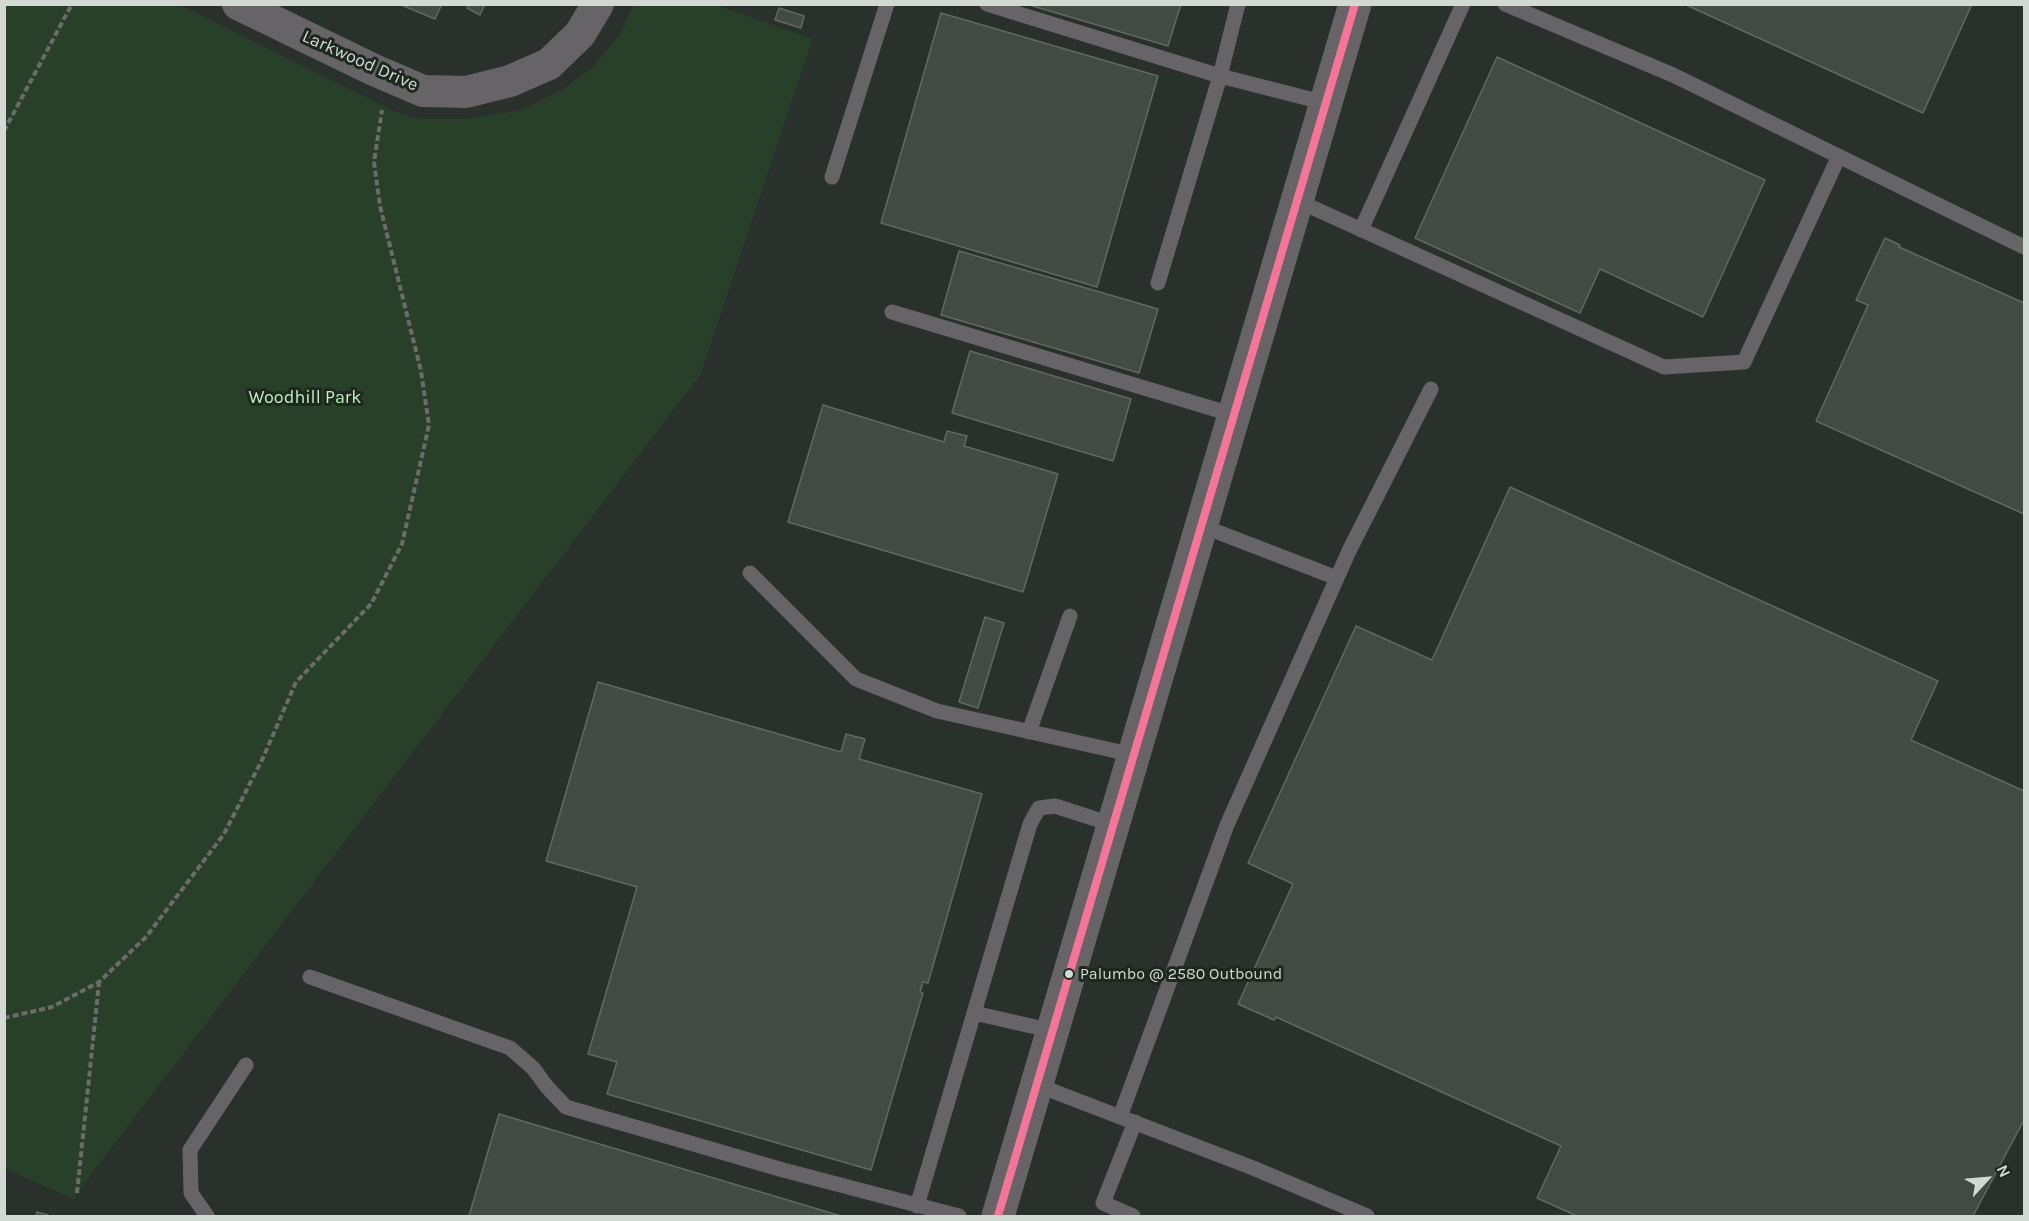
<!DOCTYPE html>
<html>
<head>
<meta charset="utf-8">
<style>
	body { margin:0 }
	#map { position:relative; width:2029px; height:1221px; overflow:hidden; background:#2a302b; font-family:Karla,sans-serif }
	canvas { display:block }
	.frame { position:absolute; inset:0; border:6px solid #d2d8d2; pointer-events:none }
	.north { position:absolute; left:1957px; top:1149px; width:60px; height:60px; -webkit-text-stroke:4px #1e281f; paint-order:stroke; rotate:64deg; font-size:16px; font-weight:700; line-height:24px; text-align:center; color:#d2d8d2 }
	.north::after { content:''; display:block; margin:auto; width:21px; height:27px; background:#d2d8d2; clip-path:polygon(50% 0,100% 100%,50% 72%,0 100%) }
</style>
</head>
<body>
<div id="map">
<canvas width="2029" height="1221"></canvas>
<div class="frame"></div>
<div class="north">N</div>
</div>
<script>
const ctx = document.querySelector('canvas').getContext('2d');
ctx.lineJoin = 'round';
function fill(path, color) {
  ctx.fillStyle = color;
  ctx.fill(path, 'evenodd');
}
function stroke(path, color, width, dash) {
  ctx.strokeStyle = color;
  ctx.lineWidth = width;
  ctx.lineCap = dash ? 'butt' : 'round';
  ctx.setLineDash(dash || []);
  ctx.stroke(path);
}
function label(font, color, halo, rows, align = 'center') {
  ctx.font = font + ' Karla,sans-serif';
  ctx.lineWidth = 6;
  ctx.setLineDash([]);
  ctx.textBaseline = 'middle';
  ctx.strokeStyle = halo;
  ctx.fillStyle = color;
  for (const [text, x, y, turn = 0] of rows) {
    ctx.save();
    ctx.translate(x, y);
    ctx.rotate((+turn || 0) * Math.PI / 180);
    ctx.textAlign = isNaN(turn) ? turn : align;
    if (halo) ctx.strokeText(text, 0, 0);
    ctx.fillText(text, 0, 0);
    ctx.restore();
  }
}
fill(new Path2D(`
	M5 4 179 5 392 110 420 119H463L522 110 559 92 593 67 622 31 633 5H717L813 39 700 375 77 1193 74 1200 5 1168Z`), '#283f2a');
const building = new Path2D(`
	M399 4H442L435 19Z
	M469 4H485L480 15 467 8Z
	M1026 4H1181L1168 46Z
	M1684 4H1972L1923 113Z
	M779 8 804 16 801 28 775 20Z
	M941 13 1158 76 1097 287 881 223Z
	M1497 57 1765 180 1703 317 1600 269 1580 313 1415 238Z
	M1885 238 1900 245 1899 247 2024 303V514L1816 421 1868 305 1856 300Z
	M959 251 1158 309 1139 373 941 315Z
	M970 351 1131 399 1113 461 952 413Z
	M823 405 944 442 947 431 967 436 964 446 1058 474 1023 592 788 522Z
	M1510 487 1938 681 1911 740 2024 791V1120L1973 1216H1577L1537 1198 1561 1146 1276 1017 1274 1020 1238 1004 1293 884 1248 863 1356 626 1432 660Z
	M985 617 1004 623 978 708 959 702Z
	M598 682 841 752 846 734 865 739 859 759 982 794 928 983 923 982 920 992 923 993 871 1170 607 1094 617 1062 588 1054 637 887 546 861Z
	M499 1114 841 1216H469Z
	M37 1212 48 1215V1216H36Z`);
fill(building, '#424a43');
stroke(building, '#626763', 1.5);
stroke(new Path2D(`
	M4 131 72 4
	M4 1018 52 1007 99 982 146 937 224 834 263 758 296 682 371 604 402 544 429 425 421 371 380 206 374 162 382 110
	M77 1193 99 983`), '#6b6b6c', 4, [6, 3]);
stroke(new Path2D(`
	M987 4 1220 76 1238 4
	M1505 4 1673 75 2024 247
	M832 177 887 4
	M1298 201 1664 367 1744 362 1839 156
	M1361 230 1463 4
	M1158 283 1220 76 1326 103
	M892 312 1234 415
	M1202 526 1337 578
	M750 573 856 679 937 711 1134 755
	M1029 732 1070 616
	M310 977 510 1048 533 1068 547 1087 566 1107 783 1170 959 1216
	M974 1013 1030 824 1039 808 1055 806 1114 825
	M1037 1085 1253 1168 1367 1216
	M1120 1117 1227 825 1349 551 1431 389
	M917 1206 974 1013 1053 1031
	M207 1216 191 1193 190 1150 246 1065
	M1133 1216 1103 1203 1135 1122`), '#666467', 15);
stroke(new Path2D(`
	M238 4 374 70 423 91 466 92 510 81 549 64 580 34 598 4`), '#666467', 32);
stroke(new Path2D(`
	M998 1216 1355 4`), '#666467', 33);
stroke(new Path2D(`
	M998 1216 1355 4`), '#f77499', 8);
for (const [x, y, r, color] of [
	[1069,974,5,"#d2d8d2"]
]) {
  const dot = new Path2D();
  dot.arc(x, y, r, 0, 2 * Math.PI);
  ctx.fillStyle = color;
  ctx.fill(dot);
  stroke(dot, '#1e281f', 2);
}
label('16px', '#d2d8d2', '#1e281f', [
	["Palumbo @ 2580 Outbound",1080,974]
], 'left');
label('18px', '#d2d8d2', '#1e281f', [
	["Larkwood Drive",360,61,24]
]);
label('18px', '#bcf0bf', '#1e281f', [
	["Woodhill Park",305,398]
]);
</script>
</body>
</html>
